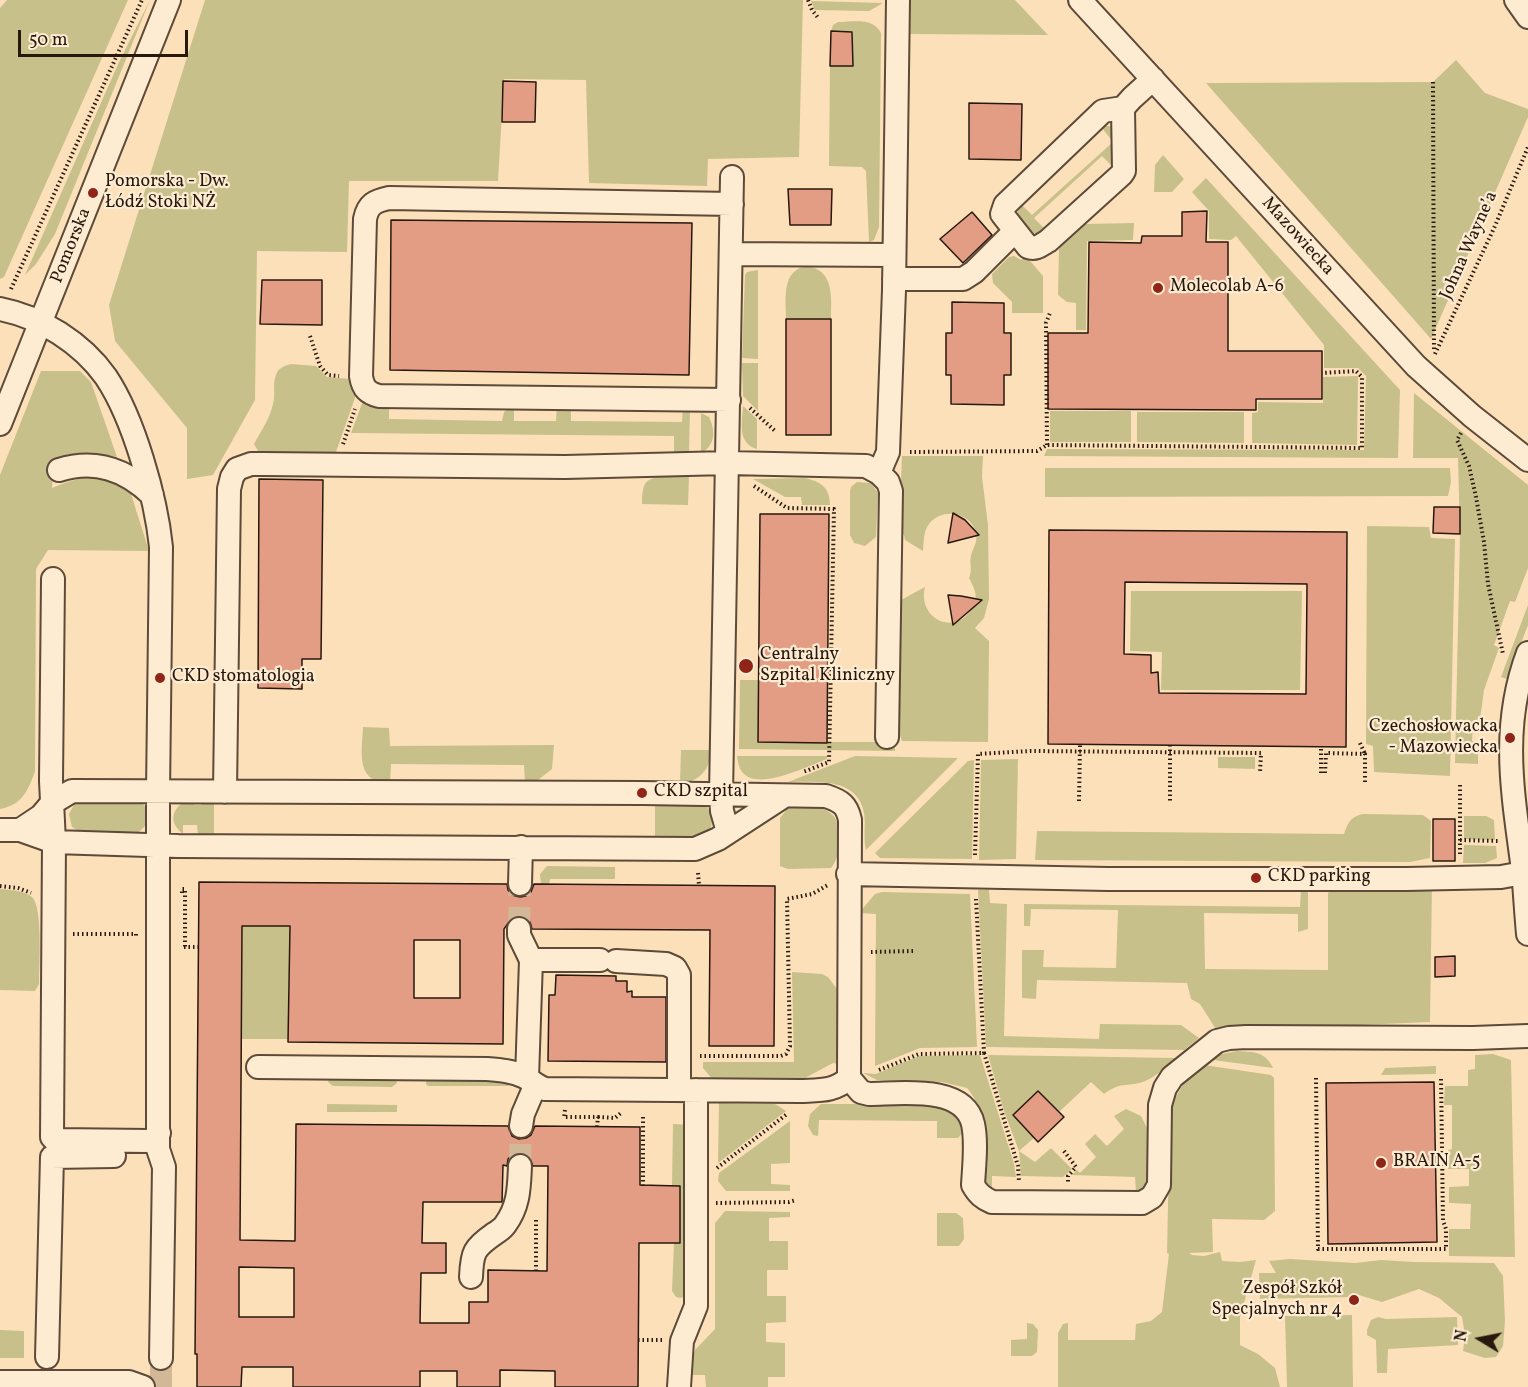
<!DOCTYPE html>
<html>
<head>
<meta charset="utf-8">
<style>
	body { margin:0 }
	#map { position:relative; width:1528px; height:1387px; overflow:hidden; background:#fce0b9; font-family:Vollkorn,serif }
	canvas { display:block }
	.north { position:absolute; left:1450px; top:1309px; width:60px; height:60px; -webkit-text-stroke:4px #fdebd2; paint-order:stroke; rotate:280deg; font-size:16px; font-weight:700; line-height:24px; text-align:center; color:#28180d }
	.north::after { content:''; display:block; margin:auto; width:21px; height:27px; background:#28180d; clip-path:polygon(50% 0,100% 100%,50% 72%,0 100%) }
	.scale { position:absolute; left:18px; top:30px; width:170px; height:27px; box-sizing:border-box; border:3px solid #28180d; border-top:0; padding-left:8px; font-size:18px; line-height:21px; white-space:nowrap; color:#28180d; -webkit-text-stroke:4px #fdebd2; paint-order:stroke }
</style>
</head>
<body>
<div id="map">
<canvas width="1528" height="1387"></canvas>
<div class="north">N</div>
<div class="scale">50 m</div>
</div>
<script>
const ctx = document.querySelector('canvas').getContext('2d');
ctx.lineJoin = 'round';
function fill(path, color) {
  ctx.fillStyle = color;
  ctx.fill(path, 'evenodd');
}
function stroke(path, color, width, dash) {
  ctx.strokeStyle = color;
  ctx.lineWidth = width;
  ctx.lineCap = dash ? 'butt' : 'round';
  ctx.setLineDash(dash || []);
  ctx.stroke(path);
}
function label(font, color, halo, rows, align = 'center') {
  ctx.font = font + ' Vollkorn,serif';
  ctx.lineWidth = 4.5;
  ctx.setLineDash([]);
  ctx.textBaseline = 'middle';
  ctx.strokeStyle = halo;
  ctx.fillStyle = color;
  for (const [text, x, y, turn = 0] of rows) {
    ctx.save();
    ctx.translate(x, y);
    ctx.rotate((+turn || 0) * Math.PI / 180);
    ctx.textAlign = isNaN(turn) ? turn : align;
    if (halo) ctx.strokeText(text, 0, 0);
    ctx.fillText(text, 0, 0);
    ctx.restore();
  }
}
fill(new Path2D(`
	M7 0H128L4 277 0 279V8Z
	M150 0 55 234 36 264 25 275 119 62Z
	M205 0H803L799 157 708 159 707 186 589 183 586 80 504 79 498 181H349L347 252 257 251 255 400 213 475 187 479V428L115 341 109 305Z
	M909 0H1015L1048 35 909 34Z
	M811 1 883 3 869 11 815 10Z
	M838 22C854 22 873 17 881 33L879 227 874 240 869 242 866 171 862 167 829 166 830 66H853V32L831 31 833 25Z
	M1456 60 1485 93 1528 109V117L1431 339 1206 83 1433 82Z
	M1110 126 1114 129V168L1102 156 1034 218 1045 229 1039 234 1030 233 1017 216 1020 205 1021 204 1032 215 1113 142 1102 128 1106 126Z
	M1163 155 1184 179 1172 192H1154L1155 165Z
	M1206 178 1400 390 1398 458 1044 456 1047 449 1364 450 1366 376 1358 368H1324V345L1236 236 1231 240 1209 239V211L1192 192Z
	M1134 223 1133 240 1087 241 1086 330H1076V303L1067 302 1058 295 1059 249 1063 243 1085 224Z
	M1025 255 1043 276V313H1012V302L993 283 992 274 1009 257 1014 256 1021 260Z
	M807 266C835 271 831 297 831 319H786C786 299 781 270 807 266Z
	M758 270V359L742 358 745 275 747 272Z
	M742 363H758V411L743 396Z
	M291 364 316 366 327 377 350 379 352 389 356 395 336 452H262L258 451 254 444C261 431 270 418 273 404 276 395 272 384 276 375 278 368 284 366 291 364Z
	M41 371H80L91 382 117 457C95 452 76 452 54 460L52 488C83 475 102 471 131 494L149 551 48 550 36 569 35 771C28 791 22 805 0 809V475Z
	M1358 376 1357 445 1252 443V413L1258 412V402L1323 403V377Z
	M1414 393 1528 485V568L1515 602 1510 601 1494 645 1499 648 1484 690 1479 727 1473 726 1472 741 1478 742V764L1455 763 1460 534 1458 458H1413Z
	M363 401 389 403V419L502 421 504 412 514 405V421H556L557 405H571V421L682 422 683 406 690 407 689 454H674V436L351 433Z
	M743 406 757 419V449C737 443 742 423 743 406Z
	M1050 411H1131V442H1050Z
	M1137 412H1244V443L1137 442Z
	M701 413 709 417C716 431 715 446 701 453Z
	M902 456H983L982 477 988 525 989 599 984 618 975 628 989 641 988 742 902 741 899 733 901 600 925 587C917 617 953 637 971 610 974 604 977 598 975 592 974 587 971 582 969 578 973 569 969 564 971 556 972 549 978 543 976 534 972 512 942 507 929 524 923 532 924 542 923 551L905 540 904 535 899 531Z
	M1045 468H1450L1451 482 1448 496 1045 497Z
	M674 476 689 477 688 505 642 504C642 476 649 478 674 476Z
	M804 478C821 481 830 488 830 505H802L801 497H785L753 479Z
	M857 482 871 483 878 493 876 537 865 546 854 543 850 535V491L851 487Z
	M1367 526 1429 527 1431 538 1455 539 1450 776 1374 772 1373 746 1366 744Z
	M1131 591H1302L1300 690H1161L1162 652 1130 651Z
	M1528 605V625L1507 679 1501 677Z
	M740 680H758V742H895V751L739 749Z
	M363 727 389 728 390 746 554 745 552 769 538 780 525 783 524 765 391 764 390 783C355 783 362 752 363 727Z
	M681 750H712C710 769 700 782 680 783Z
	M737 756H827V759C808 766 761 790 744 774 739 770 738 762 737 756Z
	M855 756 958 758 866 850C863 838 866 825 864 813 858 777 815 782 788 782Z
	M1218 757H1255V769L1218 768Z
	M1018 759 1016 859 979 860 981 760Z
	M974 760 972 859 880 858 875 853 968 761Z
	M82 800C96 800 135 796 144 805 149 811 147 817 147 824L138 833 83 834 72 827 69 814 75 803Z
	M184 802H194V805H201V802H214V835H198L197 825H183V834C170 824 170 811 184 802Z
	M655 802 697 803 706 806C715 817 714 831 701 838L655 839Z
	M788 808H823C827 811 832 813 835 818 843 830 841 857 831 868L788 869 780 866V818Z
	M1363 814 1423 815 1431 821 1430 858 1410 862 1035 860 1037 831 1344 834C1348 823 1350 817 1363 814Z
	M1464 816H1486L1494 820 1495 840 1464 839Z
	M1464 845 1496 846 1497 858 1485 863H1463Z
	M547 866 615 867V879H550L549 884H541L540 874Z
	M1432 883 1430 1022 1217 1031 1200 1004 1191 999 1187 983 1037 980 1036 999 1022 998V950H1044L1043 967 1116 968 1118 910 1031 909 1030 926H1024V904L1300 907 1301 890H1305L1308 893V929L1298 932V914L1204 913 1205 969 1328 970V893L1332 889Z
	M0 889C10 890 23 890 32 897 43 907 39 967 39 984L35 991 0 990Z
	M978 890H989L990 903 1007 904 1004 1036 1099 1039 1100 1024 1181 1025 1199 1038 1184 1050 986 1047Z
	M882 892 970 894 977 1047 920 1048 875 1066 876 914 859 913 875 894Z
	M242 926H290L288 1039H241Z
	M792 972 822 974 828 977 837 989 838 1064 833 1063 805 1078 803 1083 713 1080 703 1068V1062H794Z
	M1237 1051C1253 1052 1265 1051 1273 1068L1213 1060 1222 1054Z
	M1493 1054 1511 1060 1515 1257 1449 1256V1229H1470L1471 1204 1449 1203V1187L1469 1186V1169H1448V1150L1452 1149V1105H1444L1445 1086H1468V1070L1475 1069V1055Z
	M980 1055 1014 1164 1016 1177 992 1176V1193L983 1184C983 1152 990 1114 967 1088L942 1082 877 1080 863 1073 876 1074 919 1056Z
	M988 1055 1177 1058C1167 1066 1157 1076 1145 1081 1128 1088 1123 1080 1104 1094L1091 1082 1059 1112 1038 1091 1013 1115 1034 1138 1019 1151 1035 1162 1051 1148 1072 1169 1063 1177 1021 1176 1019 1151 1004 1111Z
	M1204 1065 1271 1075 1274 1078 1275 1211 1264 1220 1212 1219 1213 1252 1189 1253 1192 1255 1204 1256 1220 1252 1222 1261 1240 1262 1256 1260 1240 1317V1345L1258 1354 1275 1368 1280 1387H1058V1333L1063 1324 1068 1323V1340H1135L1136 1324 1151 1321 1162 1312 1169 1254 1167 1253 1170 1108 1183 1084Z
	M1436 1066V1074L1381 1075 1385 1068Z
	M330 1076 395 1077 397 1083 392 1087 333 1086 328 1082Z
	M426 1079 482 1080 509 1084 508 1086H428L426 1084Z
	M719 1103 775 1104 786 1111 718 1163Z
	M327 1104 397 1105V1112H327Z
	M821 1104H942L962 1117 963 1132 958 1138H937V1121L819 1120 818 1136 813 1135 808 1126 810 1114Z
	M1126 1109 1141 1116 1147 1128 1148 1182 1145 1190 1136 1193 1135 1177 1072 1175 1077 1170 1080 1173 1096 1157 1085 1144 1095 1134 1107 1146 1124 1129 1114 1116Z
	M790 1121V1163L771 1164V1184L790 1185V1191H726L718 1181 719 1173Z
	M673 1124 691 1125 686 1296 681 1298 676 1297 672 1291 674 1243 680 1242V1186L672 1185Z
	M725 1211 790 1212V1217L769 1218V1241H788V1270H767V1296H786V1322L766 1323V1342L785 1343V1377H768V1387H706L705 1375H688L695 1350 715 1329V1223Z
	M937 1213H956L963 1218 964 1239 959 1246H937Z
	M1290 1259 1355 1263 1381 1260 1414 1262 1494 1263 1503 1276 1505 1321 1503 1346 1496 1357 1485 1358 1463 1351 1465 1335 1462 1317 1439 1298 1419 1289 1382 1302 1352 1293V1297L1260 1299 1259 1273H1276L1269 1261Z
	M1352 1315 1353 1387H1287L1285 1316Z
	M1378 1317 1386 1319 1457 1317 1458 1345 1388 1349 1387 1373H1377L1376 1340 1367 1335V1330L1371 1320Z
	M1027 1323 1033 1324 1038 1330 1037 1352 1032 1356H1011V1340L1027 1339Z
	M0 1330 24 1331V1358H0Z`), '#c7c08a');
const building = new Path2D(`
	M831 31 852 32 853 66H830Z
	M503 81 536 82 535 122H502Z
	M969 103 1022 104 1021 160 969 159Z
	M788 189H832L831 225H790Z
	M1207 211 1206 242H1228V351H1322V399H1256V410L1048 409V333H1088L1089 242 1141 243 1142 236H1182V212Z
	M972 212 992 235 963 263 940 239Z
	M391 220 692 223 689 375 390 370Z
	M262 280H322V325L260 324Z
	M952 302 1004 303V333H1011V375H1004V405L951 404V375H946V333H952Z
	M786 319H831V435H786Z
	M259 479 323 480 321 659H302V689L258 688Z
	M1434 507H1460V534L1433 533Z
	M953 513 965 520 979 535 948 543Z
	M760 514H829L827 743 758 742Z
	M1049 530 1347 532 1346 747 1048 744ZM1125 582 1307 584 1306 694 1159 693 1158 672 1151 673V655L1124 654Z
	M948 595 961 596 982 600 953 625Z
	M1433 819H1455V861H1433Z
	M199 882 507 884 508 890 512 895 520 897 526 896 531 892 534 884 775 886 774 1046H709L710 930 532 929 530 922 525 917 520 916 512 918 504 929 503 1044 288 1042 290 926H242L240 1240 295 1241 296 1124 508 1126 512 1136 519 1139 526 1138 531 1135 535 1126 640 1127V1185L680 1186V1243H639L638 1387H555V1371L500 1370V1387H457V1371H420V1387H293V1367H242L241 1387H197V1354H195ZM414 940H460V998H414ZM520 1153 528 1155 533 1166H548L547 1271 488 1270V1302H469V1323H420L421 1273H446V1243H422L423 1202H502L503 1165 507 1166 508 1159 513 1154ZM239 1267 294 1268V1317H239Z
	M1455 956V976L1435 977V957Z
	M556 975 616 976V981H627V992L632 991V997H666V1062L548 1061 549 995H555Z
	M1434 1082 1437 1242 1328 1244 1326 1083Z
	M1038 1091 1064 1117 1038 1142 1013 1115Z`);
fill(building, '#e29d84');
stroke(building, '#28180d', 1.5);
stroke(new Path2D(`
	M519 929 520 884
	M520 1166 521 1126
	M161 1387V1358`), '#d2b897', 22, [22, 11]);
const minor = new Path2D(`
	M1080 0 1416 366 1472 416 1528 460
	M1516 0 1528 17
	M1123 108 1103 111 1005 205 1002 214 1028 247C1036 250 1041 245 1048 241L1122 174 1124 171 1123 108 1132 98 1153 79
	M731 254 894 255
	M894 279H963L974 272 1015 231
	M0 309C41 317 82 343 106 377 134 419 156 498 161 547L158 792V1149L164 1167 161 1358
	M729 400 379 396C368 393 363 389 361 376L365 219C368 204 375 201 389 198L732 204
	M0 424 169 0
	M59 470C95 459 125 469 152 495
	M53 579 51 781 54 842 52 1137 55 1140 150 1141 155 1139 159 1133
	M1528 653C1500 728 1513 794 1523 870 1525 892 1526 913 1528 934
	M887 737 891 491 888 482 879 473 888 452 894 290 898 0
	M225 792 229 489 232 477 237 469 251 464H263L565 467 728 463 866 466 879 473
	M0 830H20L54 842 178 846 695 849 718 839 784 796
	M20 830 41 816 52 803 72 791 642 793 826 796C841 801 847 805 850 820L849 1078C834 1092 819 1090 800 1091L545 1089C536 1086 532 1081 525 1077 513 1071 500 1070 487 1069L258 1067
	M728 832 722 811 721 795 732 177
	M848 874 1108 879H1406L1501 877 1523 873
	M520 884 521 847
	M519 929V935L531 960
	M616 961 666 964 675 968 679 975V1090
	M527 1078 531 960H600
	M849 1078 861 1092 869 1094C899 1094 964 1084 973 1124 977 1142 974 1166 973 1185 978 1194 983 1198 992 1202L1142 1203 1152 1197 1159 1185 1160 1105 1165 1088 1172 1077 1217 1041 1229 1038 1246 1037 1473 1038 1528 1036
	M521 1126 523 1114 535 1086
	M471 1277C472 1252 474 1248 494 1234 499 1231 502 1229 505 1225 519 1206 519 1188 520 1166
	M47 1357 52 1157 114 1156
	M0 1382H129L143 1387
	M679 1387 682 1341 696 1306V1090`);
stroke(minor, '#5d4a38', 26);
stroke(new Path2D(`
	M808 0 812 10 819 19
	M1433 82 1434 352
	M11 289 142 0
	M310 336 320 366 328 375 339 376
	M1435 354 1495 226 1528 147
	M750 408 775 431
	M1461 433 1457 440 1469 466 1476 497 1484 542 1488 584 1503 654
	M343 444 355 409
	M1047 445 1046 323 1050 313
	M910 452 1037 451 1047 445 1362 448V377L1356 371 1322 373
	M754 486 787 508 834 509 829 762 803 772
	M1360 743 1365 754
	M1170 745V801
	M1321 773V747
	M1325 773 1326 753 1365 754V783
	M1460 785V857
	M1079 801 1080 745
	M1460 840 1498 841
	M975 855 978 754 1031 751 1261 753 1260 773
	M698 873 699 885
	M0 886 18 888 31 893
	M182 893V889H185V947
	M73 934H136V936
	M184 947H198
	M871 952 913 951
	M984 1053 1018 1166 1019 1182
	M700 1056H781L786 1054 790 1046 787 899 812 894 828 885
	M879 1070 919 1054 984 1053 976 899
	M1316 1078 1318 1249H1446V1229L1443 1221 1441 1077
	M565 1110 564 1117H598L597 1127
	M598 1117 615 1118 622 1112
	M643 1117V1187
	M1064 1151 1076 1167 1068 1176V1182
	M717 1168 787 1114
	M716 1203 789 1202 796 1200
	M536 1271V1217
	M638 1340H662`), '#28180d', 4, [1.5, 3]);
stroke(minor, '#fdebd2', 22);
for (const [x, y, r, color] of [
	[93,193,6,"#8f2418"],
	[1158,288,6,"#8f2418"],
	[746,666,8,"#8f2418"],
	[160,678,6,"#8f2418"],
	[1510,738,6,"#8f2418"],
	[642,793,6,"#8f2418"],
	[1256,878,6,"#8f2418"],
	[1381,1163,6,"#8f2418"],
	[1354,1300,6,"#8f2418"]
]) {
  const dot = new Path2D();
  dot.arc(x, y, r, 0, 2 * Math.PI);
  ctx.fillStyle = color;
  ctx.fill(dot);
  stroke(dot, '#fdebd2', 2);
}
label('18px', '#28180d', '#fdebd2', [
	["Pomorska - Dw.",105,183],
	["Łódź Stoki NŻ",105,204],
	["Molecolab A-6",1170,288],
	["Centralny",760,656],
	["Szpital Kliniczny",760,677],
	["CKD stomatologia",172,678],
	["Czechosłowacka",1498,728,"right"],
	["- Mazowiecka",1498,749,"right"],
	["CKD szpital",654,793],
	["CKD parking",1268,878],
	["BRAIN A-5",1393,1163],
	["Zespół Szkół",1342,1290,"right"],
	["Specjalnych nr 4",1342,1311,"right"]
], 'left');
label('18px', '#28180d', '#fdebd2', [
	["Mazowiecka",1297,237,48],
	["Pomorska",72,246,-68],
	["Johna Wayne’a",1470,246,-66]
]);
</script>
</body>
</html>
